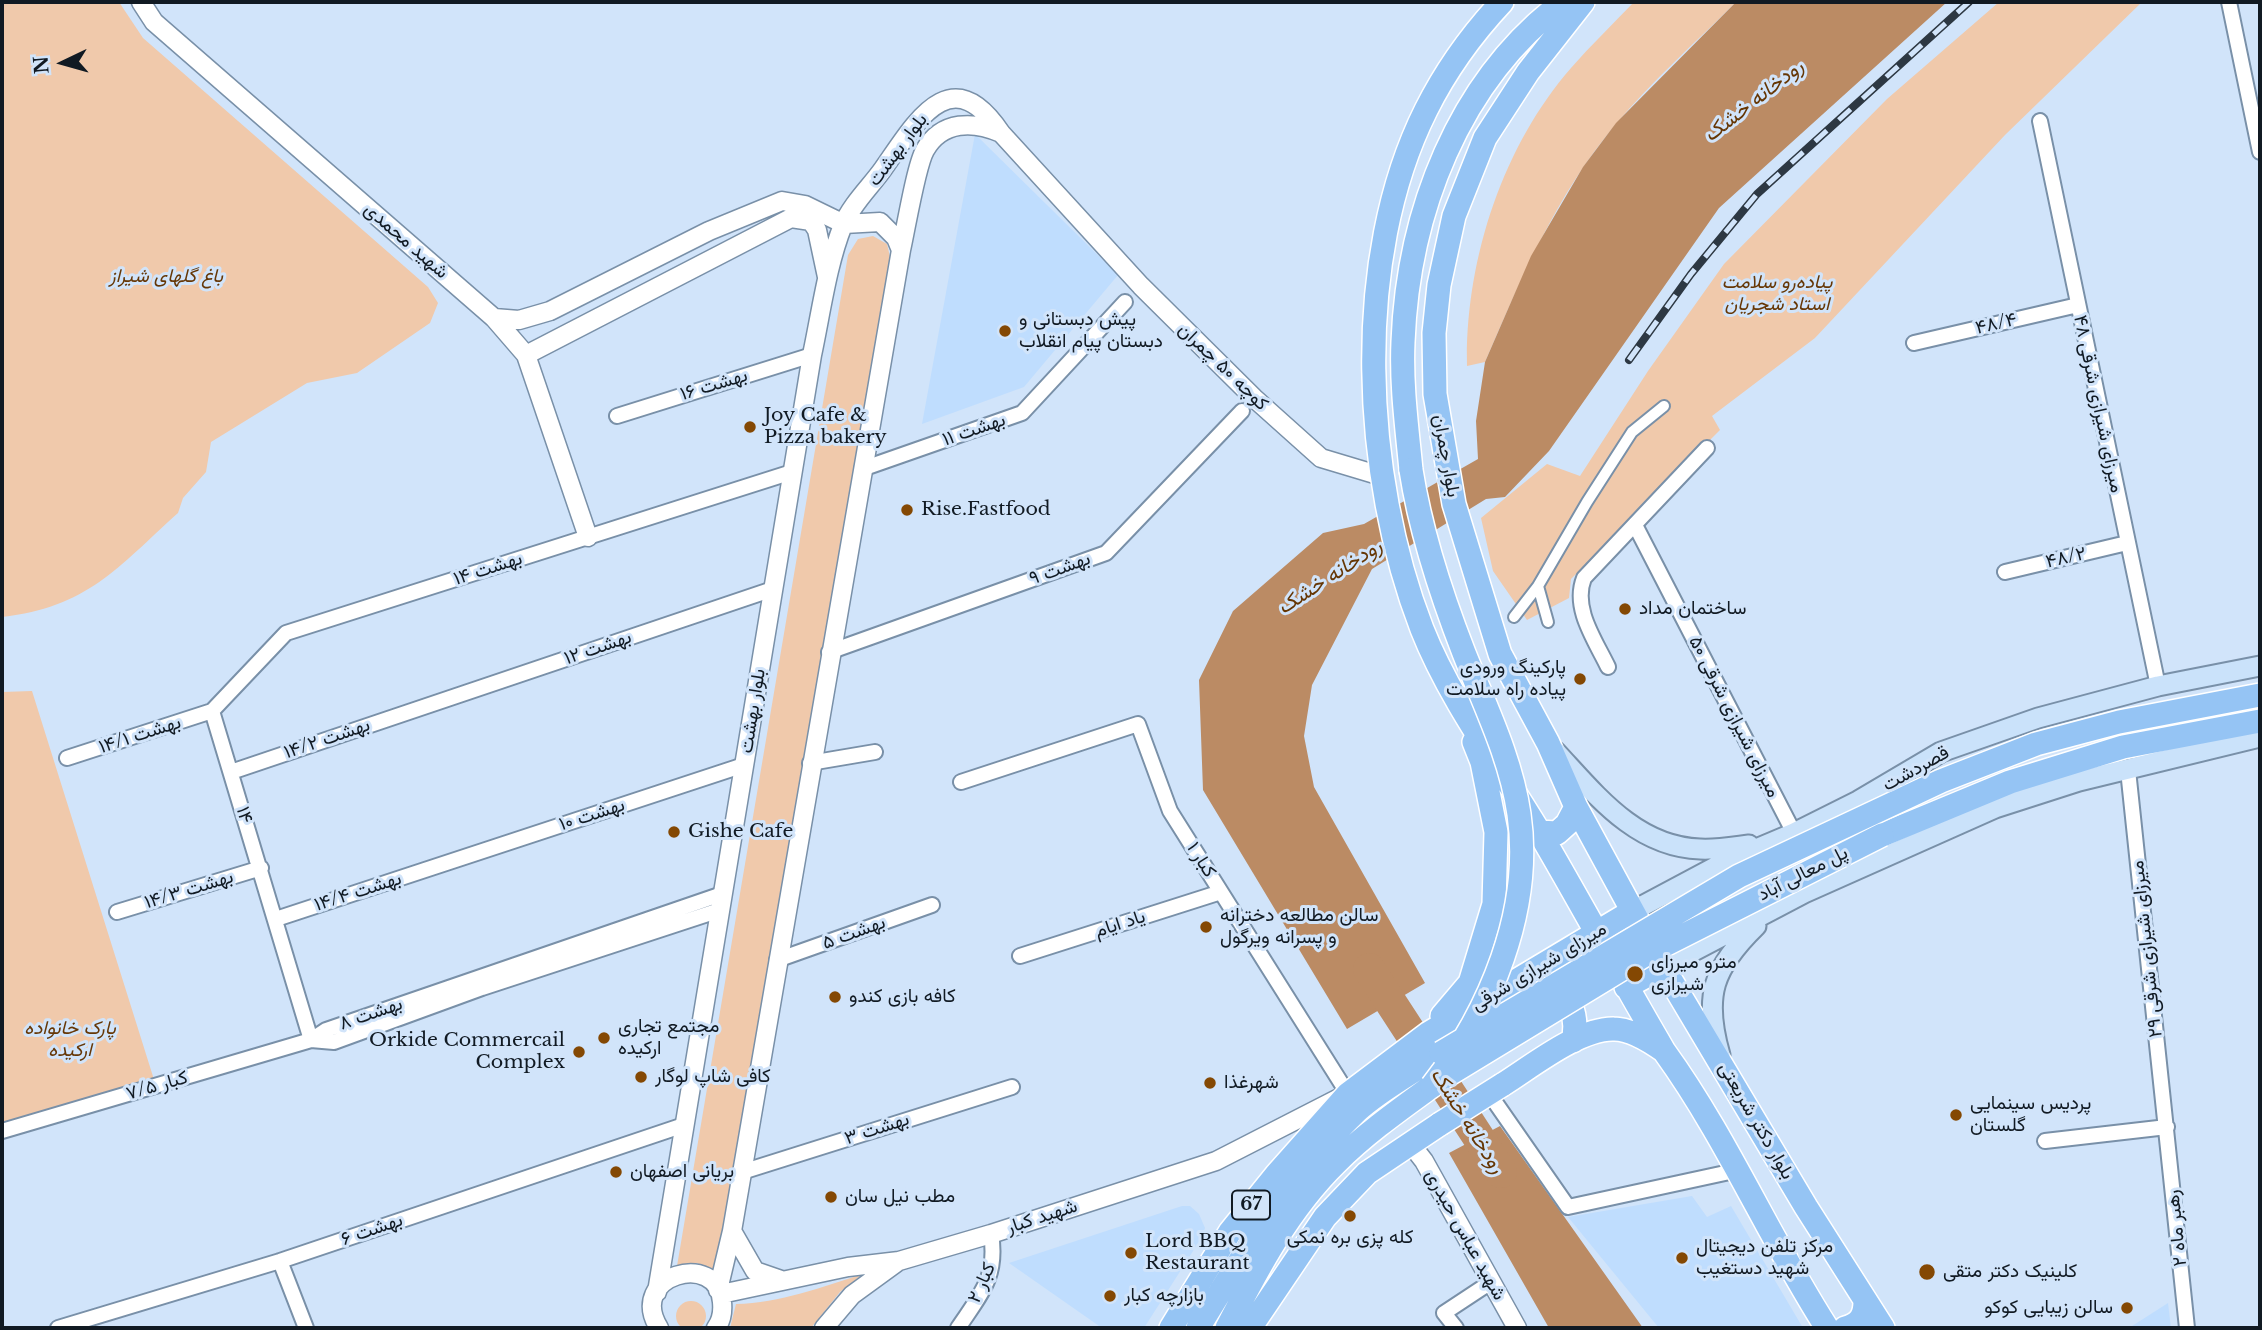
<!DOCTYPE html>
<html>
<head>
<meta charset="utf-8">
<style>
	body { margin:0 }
	#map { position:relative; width:2262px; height:1330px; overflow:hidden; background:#d1e4fa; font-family:"Libre Baskerville",serif }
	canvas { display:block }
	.frame { position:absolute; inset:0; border:4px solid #111a23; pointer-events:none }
	.north { position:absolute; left:28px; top:28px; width:70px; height:70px; -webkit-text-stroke:5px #d1e4fa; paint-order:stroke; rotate:265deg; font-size:19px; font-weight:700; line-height:28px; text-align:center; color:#111a23 }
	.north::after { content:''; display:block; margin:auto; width:24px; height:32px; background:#111a23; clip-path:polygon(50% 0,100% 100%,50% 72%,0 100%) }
</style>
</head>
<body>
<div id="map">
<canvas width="2262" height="1330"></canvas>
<div class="frame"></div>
<div class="north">N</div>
</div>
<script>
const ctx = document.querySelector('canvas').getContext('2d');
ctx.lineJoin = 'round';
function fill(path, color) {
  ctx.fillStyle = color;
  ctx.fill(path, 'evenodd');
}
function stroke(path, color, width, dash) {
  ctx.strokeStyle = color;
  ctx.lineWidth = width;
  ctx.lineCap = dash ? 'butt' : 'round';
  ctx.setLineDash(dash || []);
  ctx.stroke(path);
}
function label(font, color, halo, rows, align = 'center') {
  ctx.font = font + ' "Libre Baskerville",Vazirmatn,serif';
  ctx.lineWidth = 6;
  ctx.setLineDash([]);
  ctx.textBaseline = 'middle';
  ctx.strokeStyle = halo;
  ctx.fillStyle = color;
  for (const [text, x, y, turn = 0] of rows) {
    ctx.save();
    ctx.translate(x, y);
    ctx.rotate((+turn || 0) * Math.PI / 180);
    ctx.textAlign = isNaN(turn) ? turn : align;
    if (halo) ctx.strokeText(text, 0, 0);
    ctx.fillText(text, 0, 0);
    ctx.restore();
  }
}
fill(new Path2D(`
	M975 134 1118 275 1024 387 922 424Z
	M1692 1196 1707 1217 1731 1206 1803 1328H1659L1568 1217Z
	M1182 1206H1190L1199 1214 1205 1228 1202 1237 1144 1328H1102L1009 1263Z
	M2168 1303 2171 1328H2129Z`), '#bfddfe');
fill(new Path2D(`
	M2 2H119L143 38 428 287 438 303 430 323 357 373 307 383 211 442 206 472 183 498 178 513C117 568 88 607 2 617Z
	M1634 2H1736C1696 42 1652 81 1616 124 1557 193 1521 279 1485 362L1467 366C1465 262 1502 147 1571 68 1591 45 1613 24 1634 2Z
	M1999 2H2142L2005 135 1815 338 1712 416 1720 430 1571 579 1569 598 1527 620 1493 571 1481 518 1547 464 1580 476 1648 371 1724 264 1887 99Z
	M873 236 887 244 891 261 715 1273 697 1263 677 1266 848 255 858 239Z
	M32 691 156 1086 2 1131V692Z
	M863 1274 840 1292 811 1328H730L736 1304C780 1303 822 1287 863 1274Z
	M676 1316a15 15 0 1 1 30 0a15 15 0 1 1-30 0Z`), '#f0c9ab');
fill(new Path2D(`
	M1736 2H1947L1719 208 1549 451 1505 497 1486 499 1372 569 1312 685 1304 736 1314 787 1425 983 1347 1029 1203 790 1199 680 1233 611 1323 533 1364 524 1478 459 1476 421 1485 362 1531 256 1583 167 1616 123Z
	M1500 1126 1643 1328H1549L1449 1153Z`), '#bb8b64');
stroke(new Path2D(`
	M1369 969 1501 1172`), '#bb8b64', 32);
const pedestrian = new Path2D(`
	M1514 617 1538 586
	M1548 622 1538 586 1587 502 1632 432 1664 406`);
const minor = new Path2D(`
	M2229 2 2260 152
	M2040 121 2158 686
	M1914 343 2078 305
	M617 416 812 355
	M862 469 1022 413 1125 302
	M1635 525 1794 833
	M2005 572 2127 543
	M829 652 1106 553 1242 411
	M1608 667C1595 640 1572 608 1584 578L1707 448
	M212 711 311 1040
	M67 758 212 711 286 633 792 472
	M810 763 875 752
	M2128 770 2187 1328
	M231 772 773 589
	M961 782 1138 724 1170 811 1348 1094
	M117 912 261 868
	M276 919 744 765
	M1020 956 1221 892
	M777 960 932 905
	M311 1040 326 1030 722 894
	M1488 1092 1568 1207 1739 1170
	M2 1131 311 1040 334 1042 482 988 720 910
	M2045 1141 2167 1127
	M742 1172 1012 1087
	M280 1261 306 1328
	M1444 1313 1491 1282
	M1444 1313 1456 1328
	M58 1328 280 1261 684 1125
	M958 1328C981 1294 998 1276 991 1234`);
const tertiary = new Path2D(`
	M141 2 154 22 494 318 526 355 588 537
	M494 318 519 320 550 311 709 231 782 201 805 205 844 224 880 222 896 238 901 250
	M526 355 791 218 811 221 817 230 827 277
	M1410 1143 1424 1161 1517 1328
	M732 1231 755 1271 781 1280
	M718 1290 732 1231 901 250C906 228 916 166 925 150 942 120 974 121 1001 133
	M657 1292 812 355C821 313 827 265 843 225 851 205 871 186 883 169 916 122 951 58 1001 133L1141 286 1254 398 1321 458 1381 476
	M721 1294 848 1267 899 1261 991 1234 1216 1161 1341 1097
	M659 1328C626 1275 718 1250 722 1302 723 1312 722 1320 716 1328
	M824 1328 852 1295 896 1263`);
const secondary = new Path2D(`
	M1556 752C1596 795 1636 847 1700 849 1716 850 1733 847 1749 845
	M1631 912 1723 863 1794 833 1858 801 1941 752 2038 718 2158 686 2260 666
	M1663 967 1804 893 1995 808 2079 781 2260 737
	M1720 1055C1703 996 1713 968 1756 926`);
const primary = new Path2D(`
	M1502 2C1472 34 1446 70 1426 110 1351 260 1363 477 1422 629 1450 700 1499 765 1538 830 1581 903 1621 978 1664 1051 1727 1138 1769 1238 1827 1328
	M1583 2 1528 72 1485 138 1454 216 1439 285 1434 333 1435 394 1454 504 1500 654 1548 743 1576 807 1663 967 1806 1207 1883 1328
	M1411 470C1407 428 1401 385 1403 342 1408 213 1458 81 1563 2
	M1539 832 1557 833 1567 824 1576 807
	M1882 835 2010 782 2123 747 2260 721
	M1558 986C1573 1002 1578 1020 1573 1041
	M1626 987 1663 967
	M1442 1016 1470 983 1494 904 1496 832 1482 762 1474 742
	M1502 1085C1531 1067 1579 1028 1614 1029 1631 1029 1650 1041 1664 1051
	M1171 1328 1230 1232 1276 1175 1348 1094 1429 1033 1631 912
	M1198 1328C1245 1251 1291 1174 1357 1111 1381 1089 1414 1072 1441 1053
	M1227 1328C1257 1270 1288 1210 1336 1163 1365 1134 1399 1110 1432 1086
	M1250 1328 1325 1217 1367 1173 1440 1124
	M1845 1328C1860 1324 1865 1316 1865 1301`);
stroke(pedestrian, '#7990a8', 14);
stroke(minor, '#7990a8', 18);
stroke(tertiary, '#7990a8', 21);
stroke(secondary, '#7990a8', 23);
stroke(primary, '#fff', 26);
stroke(pedestrian, '#fff', 10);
stroke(minor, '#fff', 14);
stroke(tertiary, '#fff', 18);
stroke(secondary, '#cae2fa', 19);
stroke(primary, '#95c4f4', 23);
const rail = new Path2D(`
	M1629 360 1691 274 1757 194 1969 2`);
stroke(rail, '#2d3843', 8);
stroke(rail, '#d1e4fa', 5, [16]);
const primaryBridge = new Path2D(`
	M1411 470C1421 534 1441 594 1464 653 1485 706 1511 758 1519 814 1533 910 1490 1012 1432 1086
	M1441 1053 1739 876 1941 781 2036 744 2119 722 2260 695
	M1443 1078 1645 955 1882 835
	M1440 1124 1502 1085`);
stroke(primaryBridge, '#fff', 26, []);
stroke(primaryBridge, '#95c4f4', 23);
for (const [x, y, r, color] of [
	[1005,331,7,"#844803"],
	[750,427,7,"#844803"],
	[907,510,7,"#844803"],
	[1625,609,7,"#844803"],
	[1580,679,7,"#844803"],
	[674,832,7,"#844803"],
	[1206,927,7,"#844803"],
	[1635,974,9,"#844803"],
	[835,997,7,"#844803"],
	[604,1038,7,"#844803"],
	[579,1052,7,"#844803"],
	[641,1077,7,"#844803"],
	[1210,1083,7,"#844803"],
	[1956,1115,7,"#844803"],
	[616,1172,7,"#844803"],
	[831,1197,7,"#844803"],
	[1350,1216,7,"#844803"],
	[1131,1253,7,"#844803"],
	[1682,1258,7,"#844803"],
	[1927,1272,9,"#844803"],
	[1110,1296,7,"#844803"],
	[2127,1308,7,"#844803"]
]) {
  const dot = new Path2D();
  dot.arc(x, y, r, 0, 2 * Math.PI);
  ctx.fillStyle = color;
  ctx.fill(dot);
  stroke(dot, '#d1e4fa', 2.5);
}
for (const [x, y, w] of [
	[1251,1205,38]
]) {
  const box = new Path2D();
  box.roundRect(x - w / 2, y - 14.5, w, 29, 5);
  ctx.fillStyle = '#d1e4fa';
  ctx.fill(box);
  stroke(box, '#111a23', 2);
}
label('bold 18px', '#111a23', null, [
	["67",1251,1205]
]);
label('19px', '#111a23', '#d1e4fa', [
	["بلوار بهشت",898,150,-53],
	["شهید محمدی",406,241,41],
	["۴۸/۴",1996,324,-13],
	["کوچه ۵۰ چمران",1223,367,44],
	["۱۶ بهشت",714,385,-17],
	["۴۸ میرزای شیرازی شرقی",2098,404,78],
	["۱۱ بهشت",974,430,-19],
	["بلوار چمران",1446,456,80],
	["۴۸/۲",2066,558,-13],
	["۱۴ بهشت",488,569,-18],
	["۹ بهشت",1060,569,-20],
	["۱۲ بهشت",598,648,-19],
	["بلوار بهشت",753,711,-81],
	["۵۰ میرزای شیرازی شرقی",1734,717,63],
	["۱۴/۱ بهشت",140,735,-18],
	["۱۴/۲ بهشت",327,739,-19],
	["قصردشت",1916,769,-29],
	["۱۴",244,815,73],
	["۱۰ بهشت",592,815,-18],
	["۱ کبار",1201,860,58],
	["پل معالی آباد",1803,874,-27],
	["۱۴/۳ بهشت",189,890,-17],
	["۱۴/۴ بهشت",358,892,-18],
	["یاد ایام",1120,924,-18],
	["۵ بهشت",854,933,-20],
	["۲۹ میرزای شیرازی شرقی",2147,949,-96],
	["میرزای شیرازی شرقی",1539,967,-31],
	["۸ بهشت",371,1014,-19],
	["۷/۵ کبار",157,1086,-16],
	["بلوار دکتر شریعتی",1756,1121,60],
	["۳ بهشت",877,1129,-18],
	["شهید کبار",1042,1217,-18],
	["۲ رهبر ماه",2177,1228,-96],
	["۶ بهشت",372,1230,-19],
	["شهید عباس حیدری",1465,1235,61],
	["۲ کبار",982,1283,-66]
]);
label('italic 19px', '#663706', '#d1e4fa', [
	["باغ گلهای شیراز",166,277],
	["پیاده‌رو سلامت",1777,283],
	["استاد شجریان",1777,305],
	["پارک خانواده",70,1029],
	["ارکیده",70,1051]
]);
label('19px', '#111a23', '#d1e4fa', [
	["پیش دبستانی و",1019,320],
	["دبستان پیام انقلاب",1019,342],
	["Joy Cafe &",764,416],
	["Pizza bakery",764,438],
	["Rise.Fastfood",921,510],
	["ساختمان مداد",1639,609],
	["پارکینگ ورودی",1566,668,"right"],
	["پیاده راه سلامت",1566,690,"right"],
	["Gishe Cafe",688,832],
	["سالن مطالعه دخترانه",1220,916],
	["و پسرانه ویرگول",1220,938],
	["مترو میرزای",1651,963],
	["شیرازی",1651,985],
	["کافه بازی کندو",849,997],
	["مجتمع تجاری",618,1027],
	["ارکیده",618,1049],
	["Orkide Commercail",565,1041,"right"],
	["Complex",565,1063,"right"],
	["کافی شاپ لوگار",655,1077],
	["شهرغذا",1224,1083],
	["پردیس سینمایی",1970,1104],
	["گلستان",1970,1126],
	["بریانی اصفهان",630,1172],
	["مطب نیل سان",845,1197],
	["کله پزی بره نمکی",1350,1238,"center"],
	["Lord BBQ",1145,1242],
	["Restaurant",1145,1264],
	["مرکز تلفن دیجیتال",1696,1247],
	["شهید دستغیب",1696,1269],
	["کلینیک دکتر متقی",1943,1272],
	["بازارچه کبار",1124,1296],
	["سالن زیبایی کوکو",2113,1308,"right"]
], 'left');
label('italic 21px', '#653604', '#d1e4fa', [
	["رودخانه خشک",1754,101,-38],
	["رودخانه خشک",1330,577,-33],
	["رودخانه خشک",1467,1121,58]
]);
</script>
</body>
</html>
